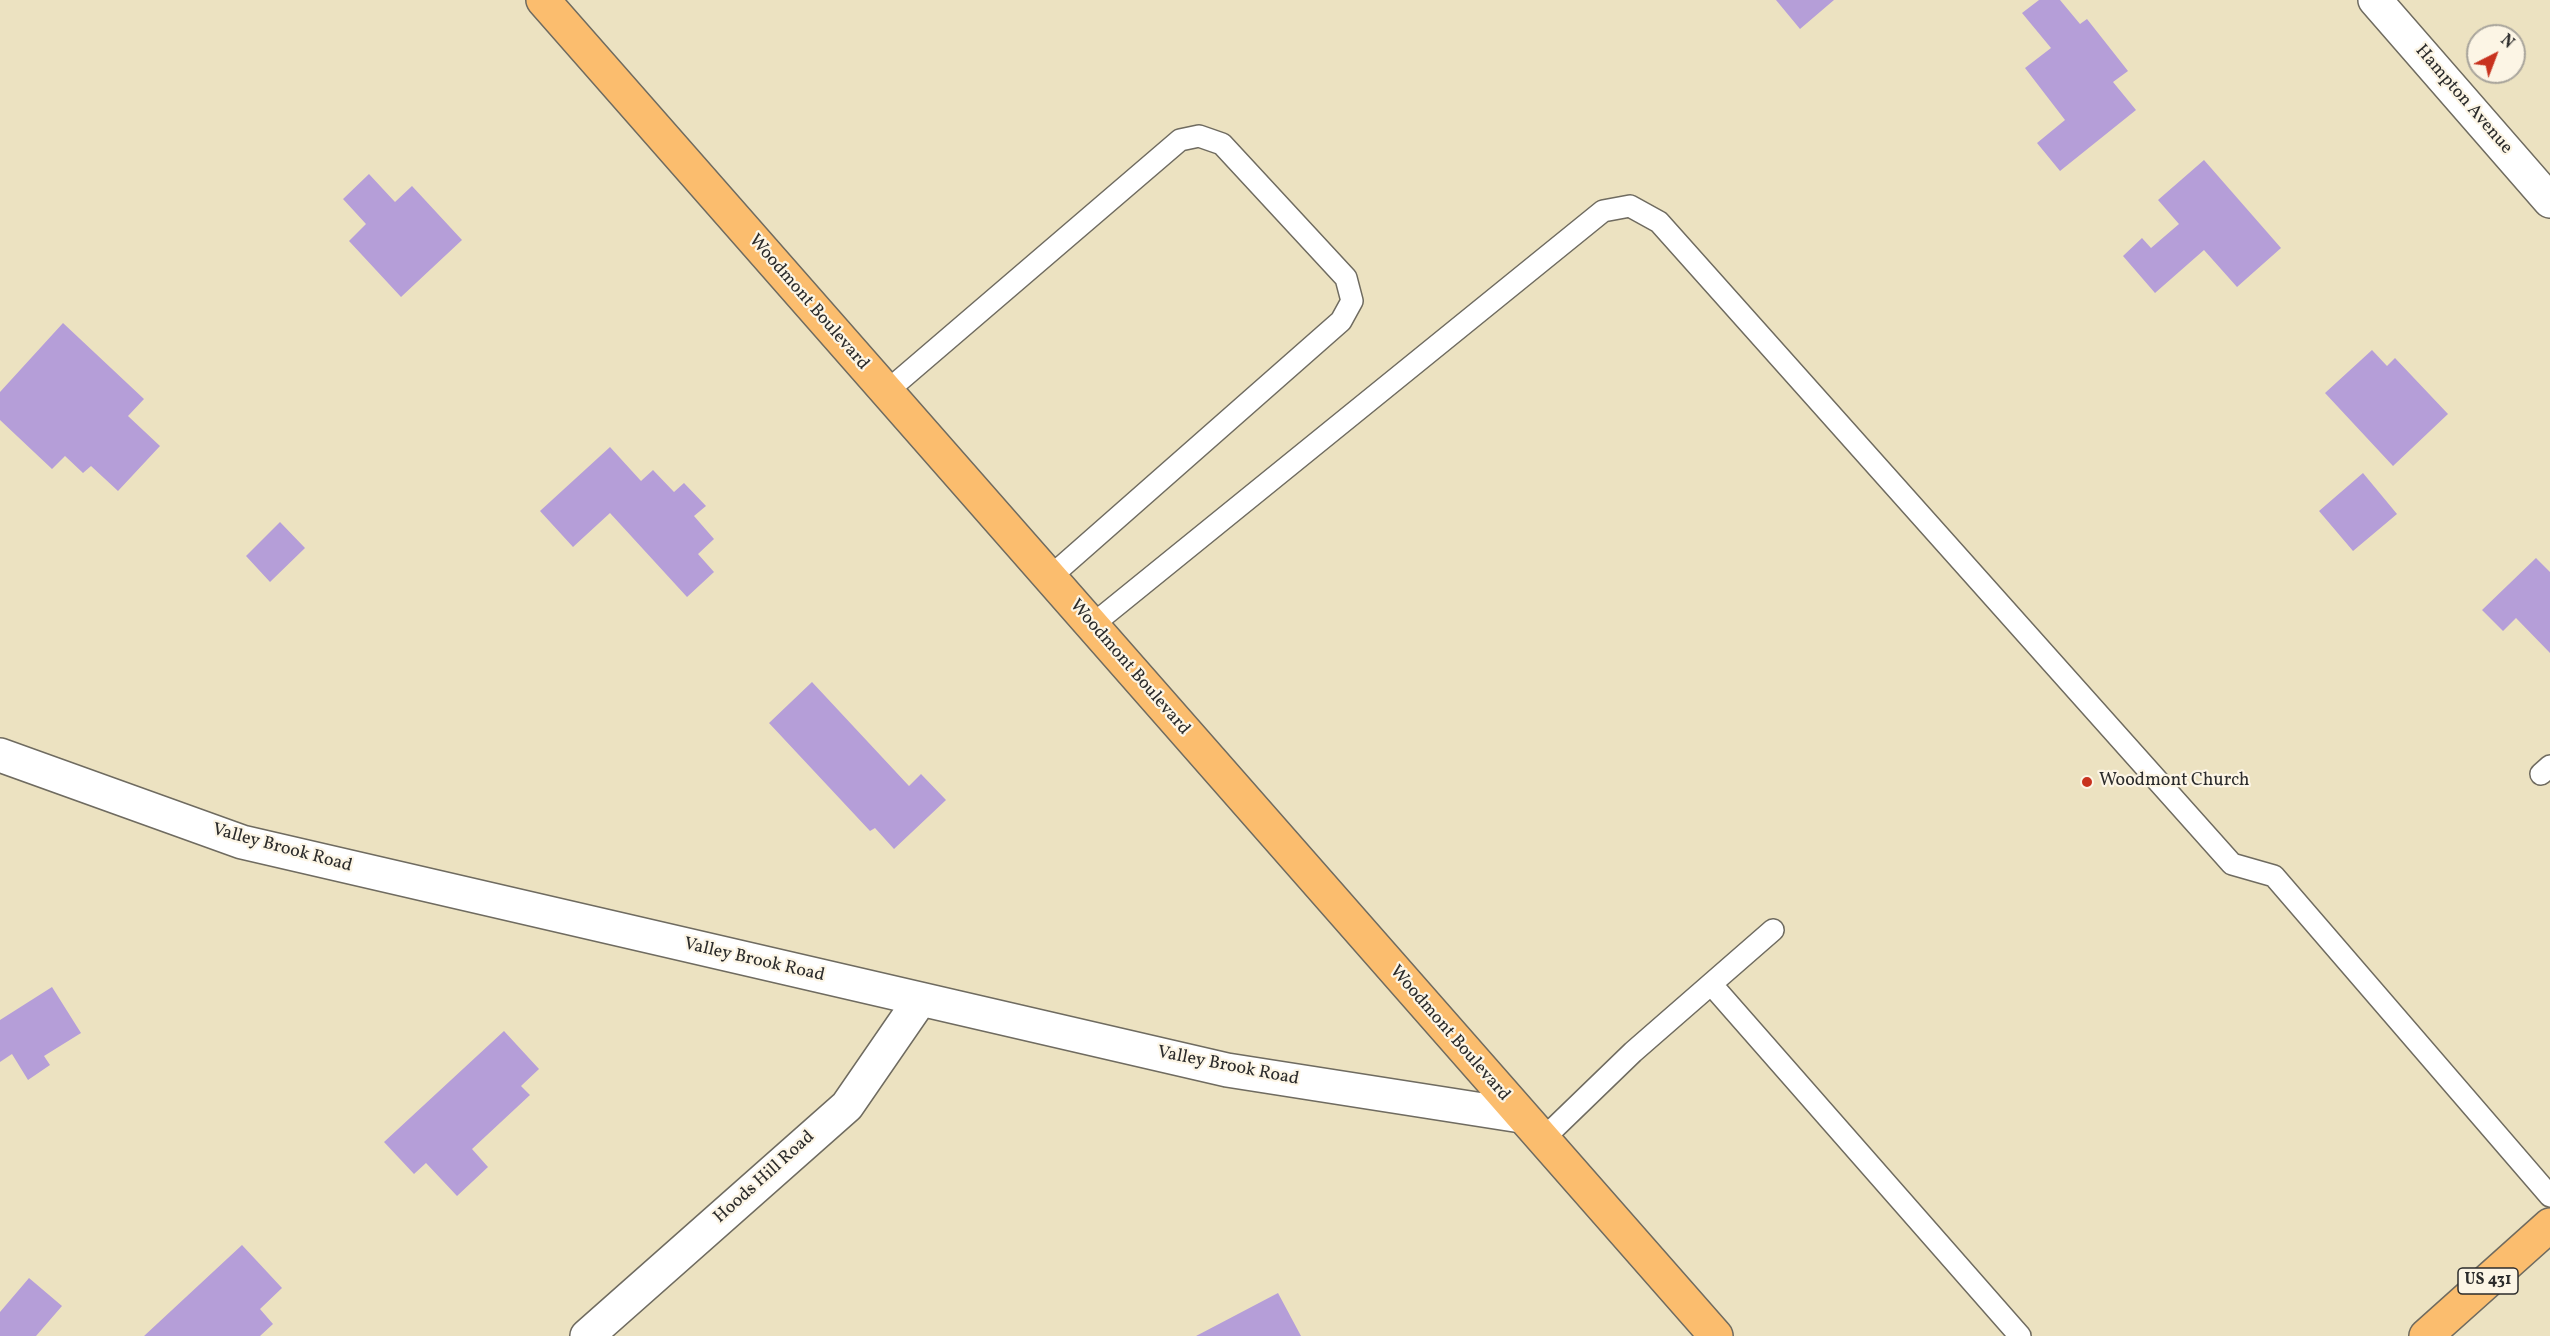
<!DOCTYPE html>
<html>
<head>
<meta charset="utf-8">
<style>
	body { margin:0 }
	#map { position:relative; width:2550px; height:1336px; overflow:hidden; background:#ece2c1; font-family:Vollkorn,serif }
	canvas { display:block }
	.north { position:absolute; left:2466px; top:24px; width:60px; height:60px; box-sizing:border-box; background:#fcf5e5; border:2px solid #a8a49b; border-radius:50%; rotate:42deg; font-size:16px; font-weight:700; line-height:24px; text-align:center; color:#2b2b2b }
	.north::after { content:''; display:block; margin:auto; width:21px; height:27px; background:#c8321e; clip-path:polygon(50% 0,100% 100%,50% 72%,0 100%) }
</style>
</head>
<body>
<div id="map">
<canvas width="2550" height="1336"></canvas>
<div class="north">N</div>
</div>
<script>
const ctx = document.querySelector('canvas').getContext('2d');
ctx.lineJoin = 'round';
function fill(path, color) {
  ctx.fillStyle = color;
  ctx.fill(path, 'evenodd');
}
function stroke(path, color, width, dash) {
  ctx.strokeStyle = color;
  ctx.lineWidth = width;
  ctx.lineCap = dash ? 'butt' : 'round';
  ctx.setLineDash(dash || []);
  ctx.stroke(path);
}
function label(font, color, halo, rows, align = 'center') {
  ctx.font = font + ' Vollkorn,serif';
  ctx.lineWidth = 4.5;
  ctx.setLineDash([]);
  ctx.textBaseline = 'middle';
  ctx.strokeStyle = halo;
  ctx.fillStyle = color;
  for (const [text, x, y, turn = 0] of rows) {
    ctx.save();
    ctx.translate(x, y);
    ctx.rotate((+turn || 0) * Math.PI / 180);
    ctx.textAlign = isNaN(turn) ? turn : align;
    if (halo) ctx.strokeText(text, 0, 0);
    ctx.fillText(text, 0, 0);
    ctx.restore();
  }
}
fill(new Path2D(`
	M1776 0H1834L1800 29Z
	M2039 0H2060L2080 24 2087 19 2128 71 2113 82 2136 110 2060 171 2037 143 2065 120 2025 68 2051 48 2022 13Z
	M2204 160 2281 248 2237 287 2204 250 2155 293 2123 256 2142 238 2151 248 2179 224 2158 200Z
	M369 174 395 202 412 186 462 240 401 297 349 241 366 224 343 199Z
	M63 323 144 399 128 416 160 446 118 491 91 466 83 473 65 456 52 469 0 420V392Z
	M2372 350 2387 366 2395 358 2448 414 2393 466 2325 393Z
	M610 447 641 481 653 470 674 492 684 483 706 506 694 516 714 539 698 554 714 572 687 597 610 513 573 547 540 511Z
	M2363 473 2397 514 2353 551 2319 511Z
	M280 522 305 548 270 582 246 556Z
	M2536 558 2550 572V653L2516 618 2503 631 2482 610Z
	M812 682 909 786 921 774 946 800 894 849 875 828 870 831 769 723Z
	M52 987 81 1033 44 1056 50 1065 28 1080 12 1054 0 1062V1020Z
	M504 1031 539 1069 521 1086 530 1095 472 1149 488 1167 457 1196 426 1163 414 1174 384 1142Z
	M242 1245 282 1288 260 1309 273 1324 260 1336H144Z
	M29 1278 62 1306 36 1336H0V1312Z
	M1278 1293 1301 1336H1196Z`), '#b59ed8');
const lane = new Path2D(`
	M886 392 1180 140 1199 136 1222 144 1346 278 1352 301 1341 321 1049 578
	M1091 626 1603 211 1630 206 1659 222 2232 864 2274 876 2550 1196
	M2541 774 2550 766
	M1711 984 2020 1336
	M1542 1140 1633 1052 1773 930`);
const street = new Path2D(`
	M2375 0 2550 201
	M0 755 242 842 1227 1070 1521 1116
	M587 1336 847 1106 920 1000`);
const primary = new Path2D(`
	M543 0 1716 1336
	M2426 1336 2550 1225`);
stroke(lane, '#6f6b60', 24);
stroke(street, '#6f6b60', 36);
stroke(primary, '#6f6b60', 36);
stroke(lane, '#fff', 21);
stroke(street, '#fff', 33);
stroke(primary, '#fbbd6e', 33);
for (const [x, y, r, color] of [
	[2087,782,6,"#c8321e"]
]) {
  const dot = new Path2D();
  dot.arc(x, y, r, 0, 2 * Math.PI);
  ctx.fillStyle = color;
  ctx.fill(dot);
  stroke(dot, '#fcf5e5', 2);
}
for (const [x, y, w] of [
	[2488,1281,60]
]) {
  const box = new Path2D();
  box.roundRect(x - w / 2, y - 13, w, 26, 4.5);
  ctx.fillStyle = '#fcf5e5';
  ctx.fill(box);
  stroke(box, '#2b2b2b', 1.5);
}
label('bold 16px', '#2b2b2b', null, [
	["US 431",2488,1281]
]);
label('18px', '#2b2b2b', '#fcf5e5', [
	["Hampton Avenue",2463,100,49],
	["Woodmont Boulevard",808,303,49],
	["Woodmont Boulevard",1129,668,49],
	["Valley Brook Road",282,849,15],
	["Valley Brook Road",754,961,13],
	["Woodmont Boulevard",1449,1034,49],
	["Valley Brook Road",1228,1067,11],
	["Hoods Hill Road",765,1178,-42]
]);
label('18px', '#2b2b2b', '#fcf5e5', [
	["Woodmont Church",2099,782]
], 'left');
</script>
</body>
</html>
